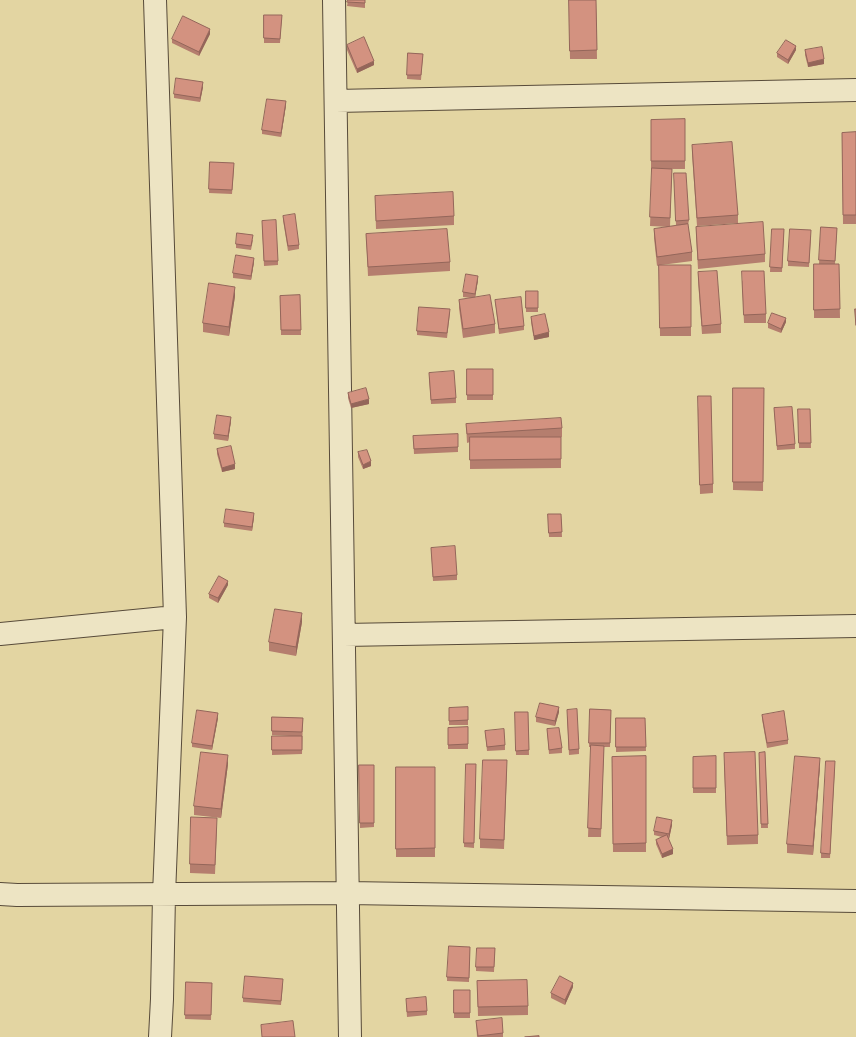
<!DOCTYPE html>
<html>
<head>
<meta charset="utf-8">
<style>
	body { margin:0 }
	canvas { display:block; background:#e3d5a2 }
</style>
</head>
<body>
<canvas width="856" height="1037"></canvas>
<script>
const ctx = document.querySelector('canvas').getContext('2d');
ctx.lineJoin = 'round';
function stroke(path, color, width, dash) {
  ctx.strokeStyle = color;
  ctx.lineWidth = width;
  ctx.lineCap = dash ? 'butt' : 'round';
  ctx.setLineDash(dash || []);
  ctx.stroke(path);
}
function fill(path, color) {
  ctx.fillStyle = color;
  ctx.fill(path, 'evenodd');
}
const minor = new Path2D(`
	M155 0 175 617 164 895 162 999 160 1037
	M334 0 350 1037
	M336 101 856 90
	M0 634 175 617
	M344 635 856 626
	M0 894 17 895 348 893 856 901`);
stroke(minor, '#584b3a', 24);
stroke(minor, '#ede4c3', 22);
fill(new Path2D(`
	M348 0H365V8L347 6Z
	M569 0H596L597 59H570Z
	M264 15H282L280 43H264Z
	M210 34 199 56 172 43V39Z
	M347 45 374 65 357 73 347 50Z
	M796 50 788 64 777 57V53Z
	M805 50 824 64 808 67 805 55Z
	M408 53 423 54 421 80 407 79Z
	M203 87 200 102 174 98V94Z
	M286 105 281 137 262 134V130Z
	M685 119V169H672L670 227 650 226 652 170H651V120Z
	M856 132V224H843L842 133Z
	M692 145 738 215V223L697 226 692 154Z
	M210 162 234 168 232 194 209 193Z
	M674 178 689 220 688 225 692 252V261L661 265H691V336H660L659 265 657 266 654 238V229L680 225H676Z
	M375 196 454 216V225L376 229Z
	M283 216 299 245V249L288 251 283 220Z
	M262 225 278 261V265L264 266Z
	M696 227 765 254V262L698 269 696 236Z
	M821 227 837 228 835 264H839L840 318H814V264H819Z
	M772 229H784L782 272H770Z
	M366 234 450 262V271L368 276Z
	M811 235 809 267 788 266V261Z
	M253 240 251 250 236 248V244Z
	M254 262 251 280 233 278V273Z
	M698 272 721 324V333L702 334 698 281Z
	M478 280 475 297 495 324V333L463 338 459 308V300L472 298 463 297V292Z
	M742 280 766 314V323H744Z
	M526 291H538V312H526Z
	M300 295 301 335H281L280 296Z
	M235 296 229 336 203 332V323Z
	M495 300 524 326V330L499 334Z
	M450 313 447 338 417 335V331Z
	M531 317 549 337 534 340 531 322Z
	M786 322 781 333 768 328V323Z
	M467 369H493V400H467Z
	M429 377 456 398V403L431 404Z
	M733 388H764L763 491 733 490Z
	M348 393 369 404 351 408 348 398Z
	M698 405 713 484V493L700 494Z
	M774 408 795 444V449L777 450Z
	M798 409H810L811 448H799Z
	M231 421 228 441 214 439V434Z
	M466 424 562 428V437H561V468L470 469V442L467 443Z
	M458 434V452L414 454 413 436Z
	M217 449 235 469 222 472 217 454Z
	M358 452 371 466 363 469 358 457Z
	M548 514H561L562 537H549Z
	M254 517 252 531 224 527V523Z
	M431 548 457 575V580L433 581Z
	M228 585 218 603 209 598V594Z
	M302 622 296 656 269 651V642Z
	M468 707V725H449V708Z
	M590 709 611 710 610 747H604L601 837H588L591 747H589Z
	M515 712H528L529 755H516Z
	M559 712 555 726 536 722V717Z
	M567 715 579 749V754L569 755Z
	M762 715 788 740V744L767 748 762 719Z
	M272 717 303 718 302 754 272 755V736H290L272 735Z
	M218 718 212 750 192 747V743Z
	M616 718H645L646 751 616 752Z
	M468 727V749H448V728Z
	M547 729 562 748V753L549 754Z
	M485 731 505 745V750L487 751Z
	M765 752 768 828H761L759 753Z
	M646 756V852H613L612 757Z
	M716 756V793H693V757Z
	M724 762 758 835V844L727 845Z
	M228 764 221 818 194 815V806Z
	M476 764 474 848 464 847V843Z
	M359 765H374V827L360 828Z
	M820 766 813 855 787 853V844Z
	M835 766 830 858H821V853Z
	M396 767H435V857H396Z
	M507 769 504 849 480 848V839Z
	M672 825 669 839 668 838 673 854 662 858 656 844V840L662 837 654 835V831Z
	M217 827 215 874 190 873V864Z
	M470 947 469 982 447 981V977Z
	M495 948 494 972 476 971V967Z
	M477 981 528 1006V1015L478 1016Z
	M186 982 212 983 211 1020 185 1019Z
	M283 983 281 1005 243 1002V998Z
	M573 987 565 1005 551 998V993Z
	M454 990H470V1018H454Z
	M406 1003 427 1011V1015L407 1017Z
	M476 1021 503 1033V1037H477Z`), '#b57e6e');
fill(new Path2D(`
	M210 29V34L199 56V52Z
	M796 46V50L788 64V60Z
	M824 59V64L808 67V63Z
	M374 61V65L357 73V69Z
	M203 82V87L200 102V98Z
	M286 101V105L281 137V133Z
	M254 258V262L251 280V276Z
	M478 276V280L475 298V294Z
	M235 287V296L229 336V327Z
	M786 318V322L781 333V329Z
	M549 332V337L534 340V336Z
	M369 399V404L351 408V404Z
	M231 417V421L228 441V436Z
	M371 461V466L363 469V465Z
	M235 464V469L222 472V468Z
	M254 513V517L252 531V527Z
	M228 581V585L218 603V598Z
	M302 613V622L296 656V647Z
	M559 707V712L555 726V721Z
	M218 713V718L212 750V746Z
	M228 755V764L221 818V809Z
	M820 758V766L813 855V846Z
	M672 820V825L669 839V834Z
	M673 849V854L662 858V854Z
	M573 983V987L565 1005V1000Z`), '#94665a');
const building = new Path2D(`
	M348 0H365V3L347 2Z
	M569 0H596L597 50 570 51Z
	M264 15H282L280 39 264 38Z
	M183 16 210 29 199 52 172 39Z
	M364 37 374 61 357 69 347 45Z
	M786 40 796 46 788 60 777 53Z
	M822 47 824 59 808 63 805 50Z
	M408 53 423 54 421 75H407Z
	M176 78 203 82 200 98 174 94Z
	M267 99 286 101 281 133 262 130Z
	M685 119V161H651V120Z
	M856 132V215H843L842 133Z
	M732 142 738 215 697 218 692 145Z
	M210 162 234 163 232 190 209 189Z
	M652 168 672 169 670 218 650 217Z
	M674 173H686L689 220 676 221Z
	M453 192 454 216 376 221 375 196Z
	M295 214 299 245 288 246 283 216Z
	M276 220 278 261H264L262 221Z
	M763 222 765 254 698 260 696 227Z
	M688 224 692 252 657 257 654 229Z
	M821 227 837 228 835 261 819 260Z
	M447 229 450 262 368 267 366 234Z
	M772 229H784L782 268 770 267Z
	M790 229 811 230 809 263 788 261Z
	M237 233 253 235 251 246 236 244Z
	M236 255 254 258 251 276 233 273Z
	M814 264H839L840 309 814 310Z
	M659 265H691V327L660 328Z
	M717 271 721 324 702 326 698 272Z
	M742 271H764L766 314 744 315Z
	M466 274 478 276 475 294 463 292Z
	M209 283 235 287 229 327 203 323Z
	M526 291H538V308H526Z
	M300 295 301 330H281L280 296Z
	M490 295 495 324 463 329 459 300Z
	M521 297 524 326 499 329 495 300Z
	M419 307 450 309 447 333 417 331Z
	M855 309H856V325Z
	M772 313 786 318 781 329 768 323Z
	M545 314 549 332 534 336 531 317Z
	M467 369H493V395H467Z
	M454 371 456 398 431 400 429 373Z
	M366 388 369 399 351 404 348 393Z
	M733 388H764L763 482H733Z
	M698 396H711L713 484 700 485Z
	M792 407 795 444 777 446 774 408Z
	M798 409H810L811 443H799Z
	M217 415 231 417 228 436 214 434Z
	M561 418 562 428 467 434 466 424Z
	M458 434V447L414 449 413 436Z
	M470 437H561V459L470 460Z
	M231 446 235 464 222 468 217 449Z
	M367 450 371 461 363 465 358 452Z
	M226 509 254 513 252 527 224 523Z
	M548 514H561L562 532 549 533Z
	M455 546 457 575 433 577 431 548Z
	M219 576 228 581 218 598 209 594Z
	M275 609 302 613 296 647 269 642Z
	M540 703 559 707 555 721 536 717Z
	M468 707V720L449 721V708Z
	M577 709 579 749 569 750 567 710Z
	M590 709 611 710 610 743H589Z
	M197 710 218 713 212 746 192 743Z
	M784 711 788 740 767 743 762 715Z
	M515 712H528L529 750 516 751Z
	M272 717 303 718 302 732 272 731Z
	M616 718H645L646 747H616Z
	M468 727V744L448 745V728Z
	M559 728 562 748 549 750 547 729Z
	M504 729 505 745 487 747 485 731Z
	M272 736H302V750H272Z
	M591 745 604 746 601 829 588 828Z
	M201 752 228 755 221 809 194 806Z
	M755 752 758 835 727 836 724 753Z
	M765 752 768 824H761L759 753Z
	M646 756V843L613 844 612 757Z
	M716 756V788H693V757Z
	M795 756 820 758 813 846 787 844Z
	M483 760H507L504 840 480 839Z
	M826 761H835L830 854 821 853Z
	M466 764H476L474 843H464Z
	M359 765H374V823H360Z
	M396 767H435V848L396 849Z
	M191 817 217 818 215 865 190 864Z
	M657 817 672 820 669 834 654 831Z
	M667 835 673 849 662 854 656 840Z
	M449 946 470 947 469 978 447 977Z
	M477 948H495L494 967H476Z
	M245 976 283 979 281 1001 243 998Z
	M560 976 573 983 565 1000 551 993Z
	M527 980 528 1006 478 1007 477 981Z
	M186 982 212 983 211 1015H185Z
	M454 990H470V1013H454Z
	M426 997 427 1011 407 1012 406 999Z
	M502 1018 503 1033 478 1036 476 1021Z
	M293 1021 295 1037H262L261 1025Z
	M539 1036V1037H525Z`);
fill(building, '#d39280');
stroke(building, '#94665a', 1);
</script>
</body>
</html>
